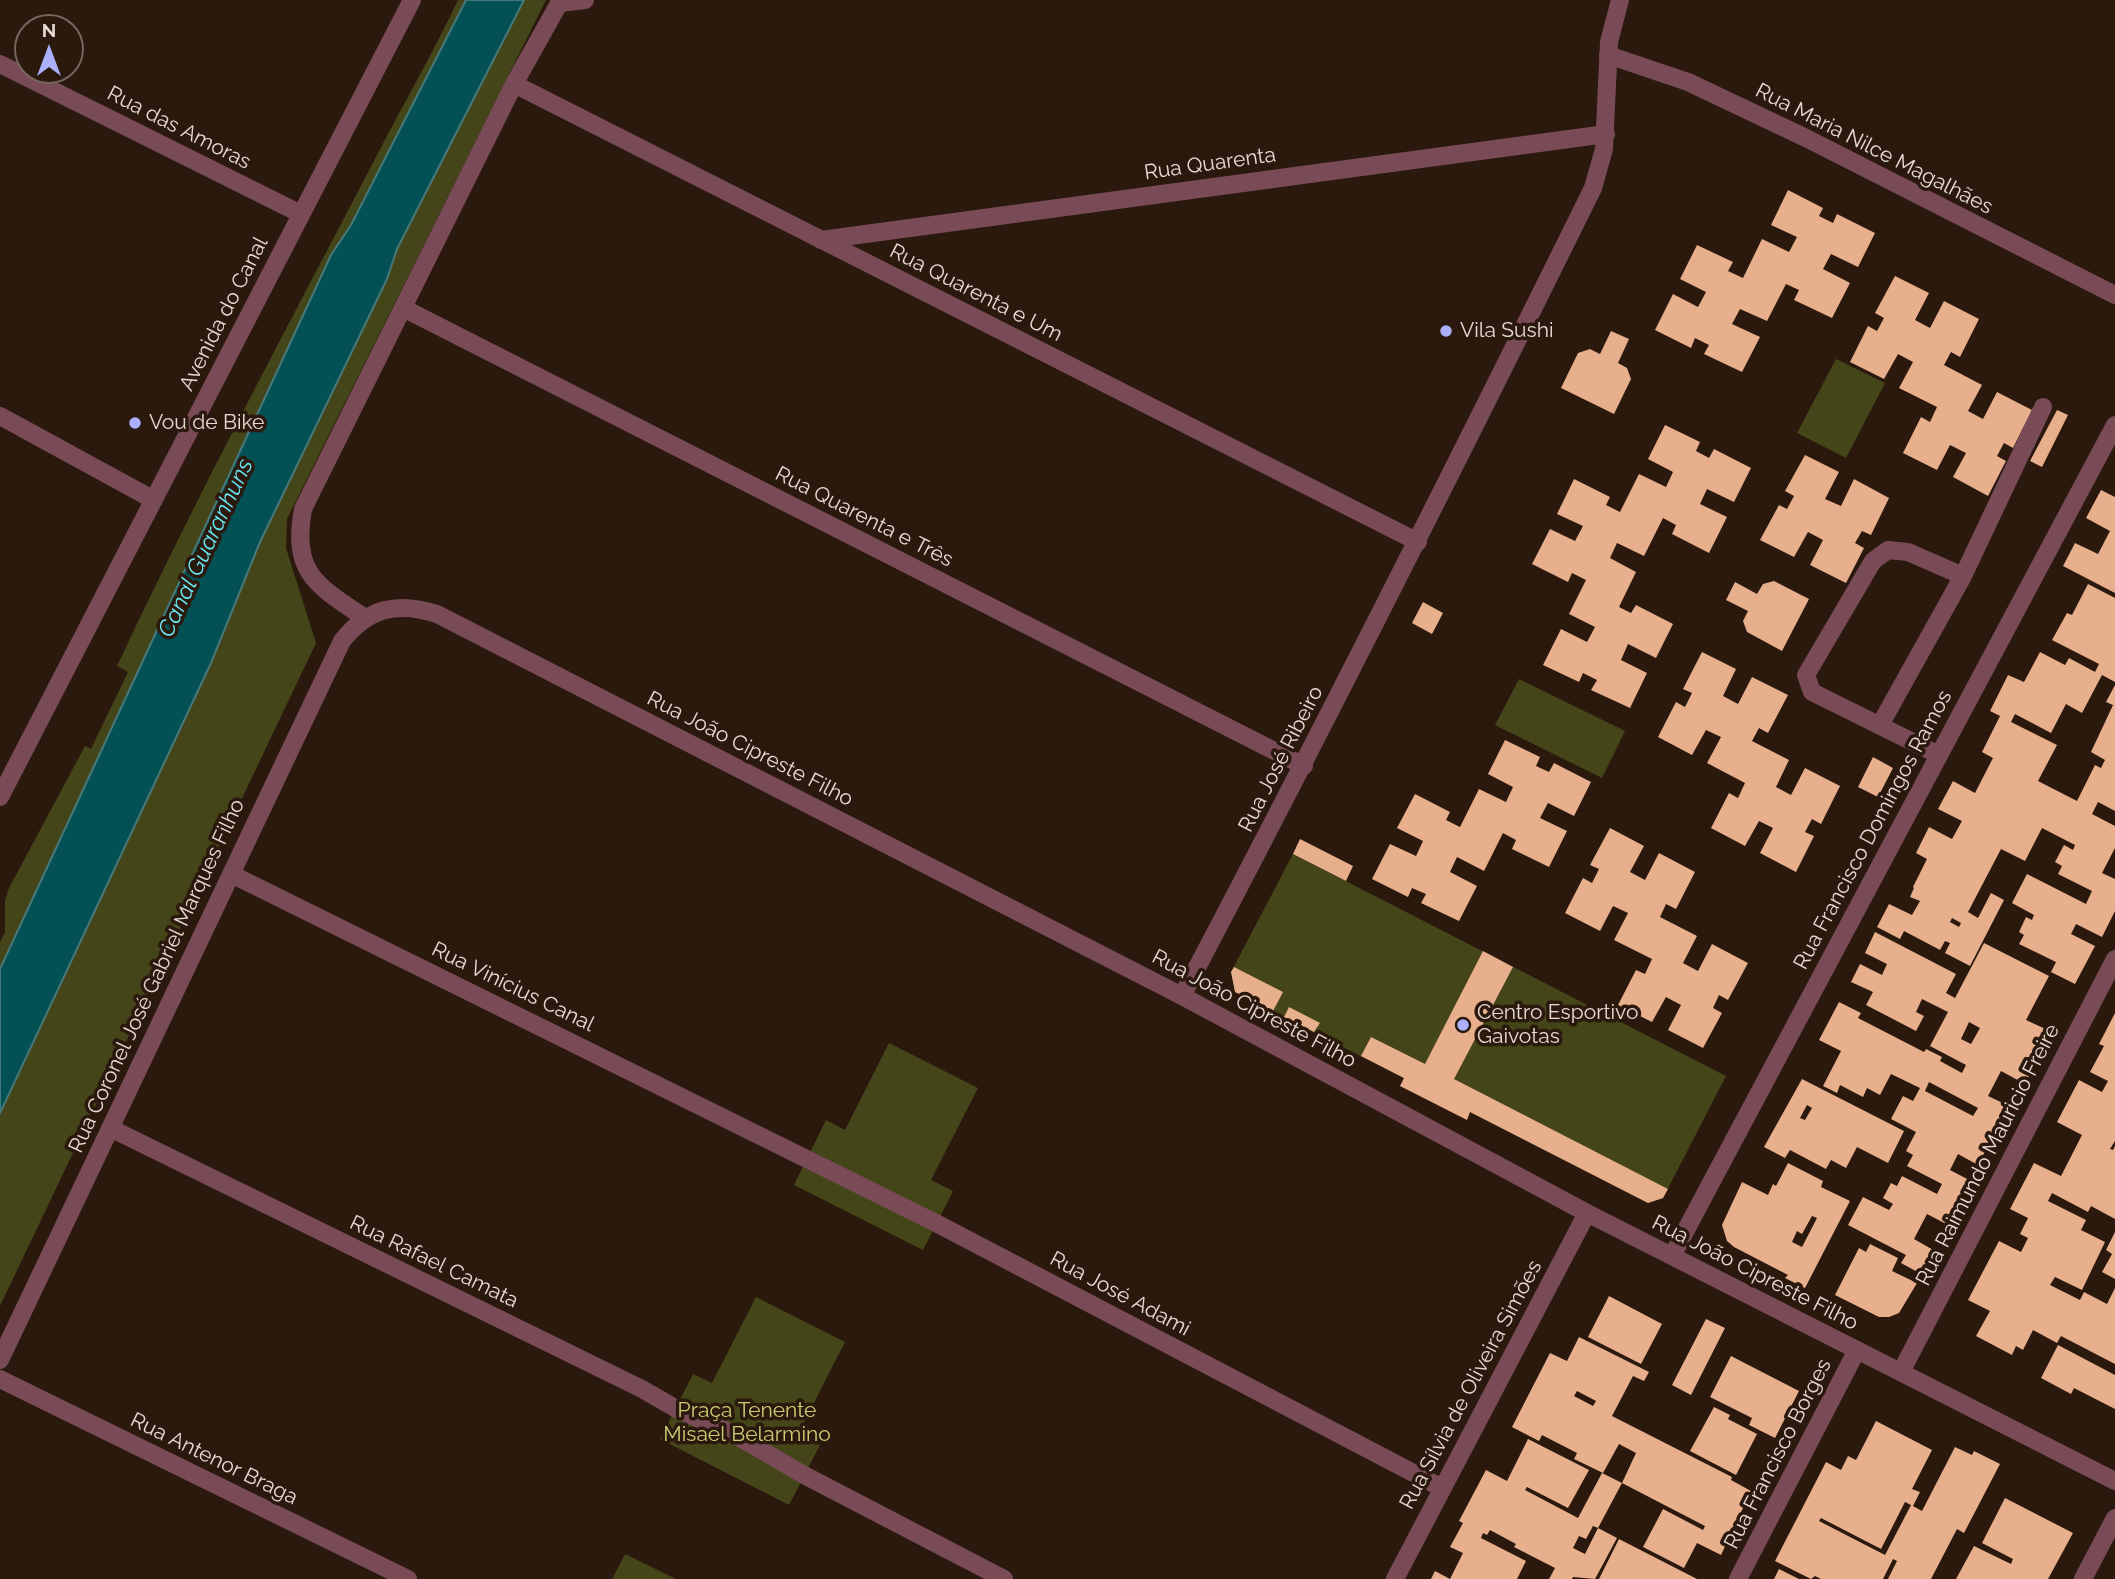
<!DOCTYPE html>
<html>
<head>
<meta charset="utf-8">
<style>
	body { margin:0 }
	#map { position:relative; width:2115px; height:1579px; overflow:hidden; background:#2b190e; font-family:Raleway,sans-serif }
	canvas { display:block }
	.north { position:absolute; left:14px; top:14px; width:70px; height:70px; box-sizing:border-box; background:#2b190e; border:2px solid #76665c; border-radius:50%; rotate:0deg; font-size:19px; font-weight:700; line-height:28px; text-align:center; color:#e6d9d1 }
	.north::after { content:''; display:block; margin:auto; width:24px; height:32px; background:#acaffb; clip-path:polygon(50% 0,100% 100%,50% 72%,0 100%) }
</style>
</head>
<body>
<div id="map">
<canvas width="2115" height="1579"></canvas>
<div class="north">N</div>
</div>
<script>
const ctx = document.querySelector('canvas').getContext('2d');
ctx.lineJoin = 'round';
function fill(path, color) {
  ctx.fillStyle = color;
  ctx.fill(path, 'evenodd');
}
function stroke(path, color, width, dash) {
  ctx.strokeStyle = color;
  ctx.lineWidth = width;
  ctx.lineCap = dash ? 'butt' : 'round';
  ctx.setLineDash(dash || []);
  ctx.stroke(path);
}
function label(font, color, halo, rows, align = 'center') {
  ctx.font = font + ' Raleway,sans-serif';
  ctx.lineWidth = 7;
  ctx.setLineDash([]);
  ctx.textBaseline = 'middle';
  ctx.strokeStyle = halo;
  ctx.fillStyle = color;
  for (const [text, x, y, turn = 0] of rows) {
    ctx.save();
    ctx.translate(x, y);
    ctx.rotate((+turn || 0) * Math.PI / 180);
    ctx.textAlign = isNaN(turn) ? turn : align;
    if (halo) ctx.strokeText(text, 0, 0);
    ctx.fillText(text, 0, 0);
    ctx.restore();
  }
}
fill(new Path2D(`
	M458 0H466L351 225 331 255 0 969V942L5 932V901L9 888 85 746 91 749 128 672 117 666C198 493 289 324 377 155 404 103 433 53 458 0Z
	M524 0H546L287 519 286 548 316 643 0 1306V1113L211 663 260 542 387 279 397 249Z
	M1836 359 1885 383 1846 458 1797 433Z
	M1519 679 1625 731 1602 778 1495 725Z
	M1293 854 1726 1076 1663 1198 1648 1203 1235 992 1231 972Z
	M889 1043 978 1088 931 1180 953 1191 923 1250 794 1185 826 1120 845 1130Z
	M756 1297 845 1342 798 1434 820 1445 789 1505 660 1439 693 1374 712 1383Z
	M625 1554 670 1576 676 1579H612Z`), '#444518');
const water = new Path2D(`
	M466 0H524L397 249 387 279 260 542 211 663 0 1113V969L331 255 351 225Z`);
fill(water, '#035055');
stroke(water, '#47797a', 2);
fill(new Path2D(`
	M1788 190 1823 208 1819 216 1833 223 1837 214 1875 233 1858 267 1831 254 1823 269 1850 283 1832 318 1794 300 1799 290 1786 284 1767 321 1740 309 1732 324 1760 337 1742 372 1704 354 1709 345 1695 338 1691 348 1655 330 1673 294 1698 307 1706 292 1680 279 1697 245 1733 262 1728 271 1743 278 1762 239 1789 252 1797 237 1771 225Z
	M1895 276 1929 293 1915 320 1930 328 1944 301 1979 319 1960 357 1951 352 1944 365 1982 385 1968 411 1983 419 1997 392 2032 410 2013 448 2004 443 1997 456 2006 461 1988 496 1953 477 1966 453 1950 445 1937 470 1903 453 1921 417 1930 422 1937 407 1899 388 1913 362 1898 354 1884 379 1850 362 1868 326 1877 331 1884 318 1875 313Z
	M1611 331 1629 339 1618 363 1627 368 1631 379 1614 414 1561 388 1578 353 1590 349 1600 354Z
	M2057 410 2068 415 2042 467 2030 461Z
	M1665 425 1700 442 1696 451 1709 458 1714 449 1751 468 1734 502 1707 489 1700 504 1727 517 1709 553 1672 534 1676 525 1663 518 1644 556 1617 543 1610 558 1636 572 1619 607 1631 613 1636 605 1673 624 1656 658 1628 644 1621 660 1647 673 1630 708 1591 690 1597 680 1583 673 1579 682 1543 665 1561 629 1587 642 1595 627 1569 614 1586 580 1572 573 1568 582 1532 564 1550 529 1575 541 1583 526 1557 514 1574 479 1610 497 1606 505 1620 512 1639 474 1666 487 1673 472 1648 459Z
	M1805 455 1839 472 1825 499 1841 506 1854 479 1889 498 1871 535 1862 531 1855 543 1864 548 1846 583 1810 565 1823 540 1808 532 1794 557 1760 540 1779 505 1787 509 1794 496 1785 491Z
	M2101 490 2115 497V593L2063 566 2075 543 2098 554 2110 531 2086 518Z
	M1774 581 1809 599 1782 651 1747 632 1743 621 1748 611 1726 600 1735 582 1757 594 1763 584Z
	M2088 584 2115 598V682L2102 675 2082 713 2066 704 2051 733 2015 714 2011 722 2057 745 2038 781 2077 801 2095 765 2101 768 2105 760 2091 752 2113 705 2106 702 2115 685V811L2098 802 2092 814 2115 826V848L2102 873 2115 879V911L2102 937 2076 924 2071 934 2095 946 2075 984 2051 972 2056 962 2019 944 2024 935 2019 932 2026 917 2032 920 2034 915 2012 903 2027 874 2086 904 2092 891 2058 874 2062 866 2055 862 2064 845 2073 850 2075 845 2042 828 2025 861 2001 849 1968 912 1978 918 1991 893 2004 900 1970 966 1945 953 1950 943 1945 941 1940 950 1904 931 1900 939 1877 927 1889 904 1912 915 1920 901 1910 897 1914 888 1913 887 1927 859 1916 853 1929 827 1952 839 1962 821 1938 809 1953 781 1975 793 1993 758 1982 752 2000 716 1990 711 2008 675 2024 682 2040 652 2065 665 2069 658 2095 672 2099 664 2052 640 2067 613 2072 615ZM1952 918 1961 923 1959 927 1950 922Z
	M1423 602 1443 613 1432 634 1412 623Z
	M1702 652 1736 669 1723 696 1738 704 1752 677 1788 695 1768 733 1759 728 1752 741 1789 760 1776 787 1791 795 1805 768 1840 786 1821 824 1812 819 1805 832 1814 836 1796 872 1760 853 1773 828 1759 821 1745 846 1711 828 1729 793 1738 798 1745 783 1707 763 1721 737 1706 730 1692 755 1658 737 1676 702 1685 707 1692 693 1683 689Z
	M1505 740 1540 757 1536 766 1549 772 1554 763 1591 782 1574 816 1548 803 1540 818 1567 831 1549 867 1512 849 1516 840 1503 833 1484 871 1457 857 1450 872 1477 886 1459 921 1421 903 1426 894 1412 888 1408 897 1372 879 1390 844 1416 856 1423 841 1397 828 1415 794 1450 812 1446 820 1460 827 1479 789 1506 802 1513 787 1488 774Z
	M1873 757 1893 768 1878 797 1858 787Z
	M1610 828 1644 846 1630 872 1645 880 1659 853 1695 872 1676 909 1666 904 1660 917 1697 936 1683 963 1698 971 1712 944 1748 963 1728 1000 1719 995 1713 1008 1722 1013 1703 1048 1668 1030 1681 1005 1666 997 1652 1022 1618 1005 1636 970 1645 974 1652 959 1614 940 1628 913 1613 906 1600 931 1565 913 1583 878 1592 883 1599 869 1590 865Z
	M1300 839 1353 866 1346 881 1293 854Z
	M1875 932 1956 974 1946 993 1955 998 1984 943 2049 976 2026 1020 2052 1032 2025 1084 2001 1071 1988 1096 2009 1106 1978 1165 1958 1154 1950 1170 1973 1182 1950 1226 1927 1214 1914 1239 1935 1251 1923 1275 1901 1263 1906 1255 1848 1225 1863 1197 1889 1210 1893 1204 1883 1198 1891 1183 1897 1186 1902 1176 1937 1194 1942 1184 1907 1166 1913 1155 1906 1151 1916 1132 1891 1119 1903 1096 1913 1101 1920 1088 1891 1074 1880 1095 1867 1088 1863 1097 1840 1085 1837 1093 1823 1086 1841 1051 1819 1040 1839 1002 1861 1013 1858 1018 1924 1052 1926 1049 1942 1057 1940 1061 1962 1073 1966 1065 1930 1046 1948 1012 1922 999 1916 1012 1924 1016 1916 1031 1866 1005 1873 992 1851 982 1860 964 1882 975 1887 964 1865 953ZM1969 1022 1980 1028 1971 1044 1961 1039ZM1929 1082 1978 1108 1973 1116 1925 1091Z
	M1483 951 1513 967 1454 1079 1668 1189 1663 1198 1648 1203 1470 1112 1467 1120 1400 1086 1404 1078 1361 1056 1371 1037 1425 1064Z
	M1234 967 1283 992 1273 1011 1235 992 1231 972Z
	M1289 1007 1320 1023 1314 1032 1284 1017Z
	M2115 1013V1141L2110 1149 2113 1150 2115 1146V1219L2091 1206 2088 1212 2052 1193 2048 1201 2086 1220 2081 1230 2105 1242 2082 1290 2055 1277 2050 1285 2080 1300 2084 1292 2107 1304 2115 1288V1364L2061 1336 2057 1343 2033 1330 2023 1350 2016 1346 2012 1355 1976 1336 1990 1311 1968 1300 1999 1241 2021 1252 2028 1238 2020 1234 2028 1218 2010 1209 2034 1163 2061 1176 2082 1135 2057 1122 2079 1080 2102 1092 2108 1081 2090 1072 2104 1046 2099 1044Z
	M1802 1079 1904 1131 1888 1163 1857 1147 1846 1168 1831 1160 1826 1169 1790 1150 1785 1158 1764 1147ZM1807 1105 1812 1108 1805 1120 1800 1118Z
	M1788 1163 1823 1181 1821 1187 1850 1201 1805 1288 1785 1278 1788 1275 1734 1247 1727 1241 1722 1225 1742 1182 1768 1195 1773 1184 1776 1186ZM1812 1216 1817 1218 1802 1247 1792 1242 1797 1231 1802 1234Z
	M2115 1232V1279L2102 1272 2112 1254 2106 1250Z
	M1870 1244 1898 1258 1892 1271 1917 1283 1899 1313 1889 1317H1879L1835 1295 1859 1248 1866 1252Z
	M1609 1296 1662 1324 1641 1364 1588 1337Z
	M1706 1319 1725 1328 1691 1395 1672 1385Z
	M1579 1337 1649 1372 1644 1381 1633 1376 1612 1416 1732 1477 1731 1480 1751 1491 1721 1555 1697 1543 1684 1568 1643 1547 1663 1509 1703 1530 1705 1526 1622 1483 1636 1453 1619 1444 1603 1473 1574 1459 1577 1453 1542 1435 1539 1441 1512 1427 1550 1353 1567 1361ZM1577 1391 1596 1401 1593 1406 1574 1396Z
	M2058 1345 2115 1375V1409L2074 1388 2071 1394 2041 1378Z
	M1731 1356 1799 1391 1775 1438 1749 1425 1752 1418 1710 1397Z
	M1714 1407 1730 1415 1728 1419 1757 1434 1736 1475 1690 1451Z
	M1876 1421 1932 1450 1912 1489 1920 1492 1913 1506 1905 1502 1881 1549 1821 1518 1819 1521 1885 1555 1911 1505 1922 1511 1955 1447 1972 1455 1974 1451 2000 1464 1964 1533 1957 1529 1931 1579H1888L1897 1561 1893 1559 1883 1579H1821L1815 1576 1811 1579 1775 1561 1826 1462 1841 1470 1848 1456 1856 1460Z
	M1528 1439 1589 1470 1568 1508 1527 1487 1525 1490 1578 1518 1602 1473 1622 1483 1598 1528 1593 1526 1586 1539 1579 1536 1573 1548 1585 1554 1598 1528 1617 1538 1595 1579 1573 1577 1572 1579H1549L1555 1568 1514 1547 1516 1544 1490 1530 1487 1535 1483 1533 1481 1538 1526 1561 1517 1579H1431L1435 1571 1450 1579 1463 1553 1450 1547 1463 1523 1459 1521 1486 1470 1507 1481Z
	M2005 1498 2073 1533 2048 1579H1956L1974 1546 2011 1564 2013 1559 1982 1543Z
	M1619 1539 1697 1579H1599Z
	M1779 1569 1799 1579H1774Z`), '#e8af8c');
stroke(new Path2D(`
	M560 3 585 0
	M1608 55 1688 82 1806 138 2115 295
	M0 64 301 214
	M514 84 1418 542
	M821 240 1606 134
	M403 308 1304 766
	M0 416 154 500
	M365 618C318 586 291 574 303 509L514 84 561 0
	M1880 725 1963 576 2043 407
	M1939 755 1812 692 1806 675 1873 561 1888 550 1908 552 1963 576
	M0 797 412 0
	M231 874 936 1223 1442 1488
	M1182 996C1323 729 1459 459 1593 188L1604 149 1609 42 1620 0
	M110 1128 642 1389 675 1408 737 1436 804 1475 1004 1579
	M1672 1256 2115 425
	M0 1360 342 641C368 608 397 601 437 614L1182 996 1587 1213 2115 1481
	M1901 1372 2115 959
	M0 1379 408 1579
	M1395 1579 1587 1213
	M1738 1579 1857 1350
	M2083 1579 2115 1518`), '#794b57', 18);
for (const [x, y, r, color] of [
	[1446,331,7,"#acaffb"],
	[135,423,7,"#acaffb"],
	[1463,1025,7,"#acaffb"]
]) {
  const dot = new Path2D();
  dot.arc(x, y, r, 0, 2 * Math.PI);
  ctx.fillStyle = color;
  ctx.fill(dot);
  stroke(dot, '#2b190e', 2.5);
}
label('21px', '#e6d9d1', '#2b190e', [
	["Rua das Amoras",179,128,27],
	["Rua Maria Nilce Magalhães",1874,149,27],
	["Rua Quarenta",1210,164,-8],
	["Rua Quarenta e Um",976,293,27],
	["Avenida do Canal",224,314,-63],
	["Rua Quarenta e Três",864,517,27],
	["Rua João Cipreste Filho",750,749,27],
	["Rua José Ribeiro",1281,759,-63],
	["Rua Francisco Domingos Ramos",1873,830,-62],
	["Rua Coronel José Gabriel Marques Filho",157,976,-65],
	["Rua Vinícius Canal",513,987,26],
	["Rua João Cipreste Filho",1254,1009,28],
	["Rua Raimundo Mauricio Freire",1988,1155,-63],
	["Rua Rafael Camata",434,1262,26],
	["Rua João Cipreste Filho",1755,1273,27],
	["Rua José Adami",1120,1294,28],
	["Rua Sílvia de Oliveira Simões",1471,1385,-62],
	["Rua Francisco Borges",1778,1454,-63],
	["Rua Antenor Braga",214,1459,26]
]);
label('21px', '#e6d9d1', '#2b190e', [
	["Vila Sushi",1460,331],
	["Vou de Bike",149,423],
	["Centro Esportivo",1477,1013],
	["Gaivotas",1477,1037]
], 'left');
label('21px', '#cacd74', '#2b190e', [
	["Praça Tenente",747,1411],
	["Misael Belarmino",747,1435]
]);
label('italic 23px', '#68e6f0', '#2b190e', [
	["Canal Guaranhuns",206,548,-65]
]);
</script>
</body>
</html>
